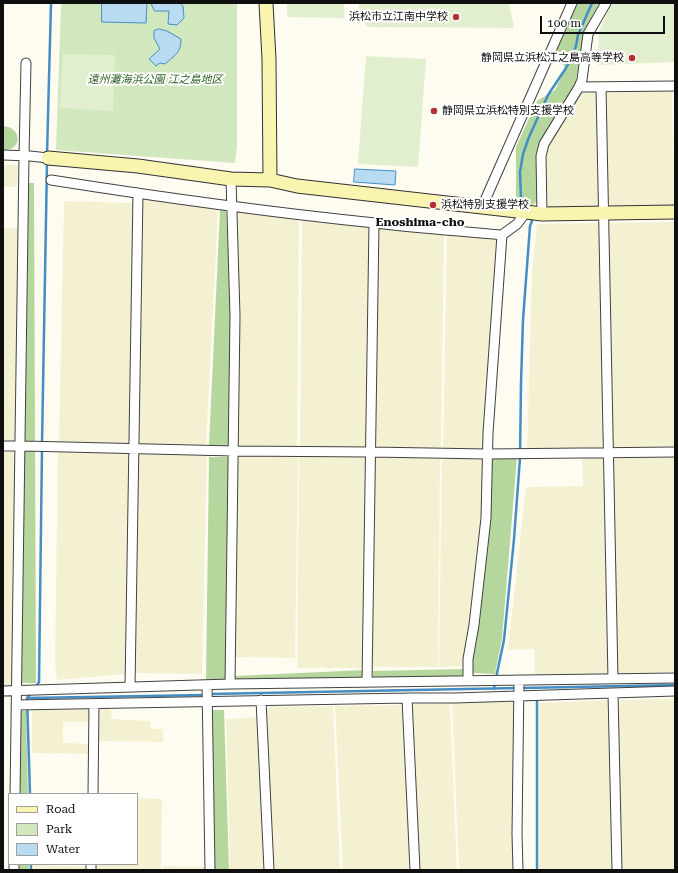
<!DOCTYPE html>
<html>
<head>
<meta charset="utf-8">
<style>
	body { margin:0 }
	#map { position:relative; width:678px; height:873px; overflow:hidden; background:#fefcf1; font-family:"Roboto Serif",serif }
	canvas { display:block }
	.frame { position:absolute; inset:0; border:4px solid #0f0f0f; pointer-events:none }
	.legend { position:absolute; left:8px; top:793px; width:130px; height:72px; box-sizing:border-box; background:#fff; border:1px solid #9f9f9f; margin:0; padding:5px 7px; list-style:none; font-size:12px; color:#0f0f0f }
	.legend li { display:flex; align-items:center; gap:8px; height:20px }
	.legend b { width:20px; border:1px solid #9f9f9f }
	.scale { position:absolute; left:540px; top:16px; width:125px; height:18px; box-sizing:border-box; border:2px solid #0f0f0f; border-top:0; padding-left:5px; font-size:12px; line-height:14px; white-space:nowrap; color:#0f0f0f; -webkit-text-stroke:3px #fff; paint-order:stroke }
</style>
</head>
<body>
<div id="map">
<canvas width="678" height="873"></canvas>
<div class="frame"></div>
<ul class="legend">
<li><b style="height:5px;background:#faf4b1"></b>Road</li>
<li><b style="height:11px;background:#d1e7bd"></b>Park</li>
<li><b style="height:11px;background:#b9dbf2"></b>Water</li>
</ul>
<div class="scale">100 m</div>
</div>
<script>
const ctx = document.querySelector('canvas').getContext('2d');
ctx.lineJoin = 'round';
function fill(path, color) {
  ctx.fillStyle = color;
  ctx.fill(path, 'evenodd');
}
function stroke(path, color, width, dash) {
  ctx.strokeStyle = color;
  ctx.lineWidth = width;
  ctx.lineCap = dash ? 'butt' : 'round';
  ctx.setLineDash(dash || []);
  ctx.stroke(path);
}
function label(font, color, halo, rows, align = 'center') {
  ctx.font = font + ' "Roboto Serif","Noto Sans JP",serif';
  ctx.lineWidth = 4;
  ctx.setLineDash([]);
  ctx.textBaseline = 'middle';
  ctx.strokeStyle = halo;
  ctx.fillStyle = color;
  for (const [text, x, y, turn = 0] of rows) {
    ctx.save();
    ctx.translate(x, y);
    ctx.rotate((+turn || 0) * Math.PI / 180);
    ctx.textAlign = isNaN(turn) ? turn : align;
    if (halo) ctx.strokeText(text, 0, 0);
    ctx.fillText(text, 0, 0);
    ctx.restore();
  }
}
fill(new Path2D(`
	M672 91 674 205 607 206 604 93Z
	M578 93H597L599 207 545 208 542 155Z
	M3 165H18L17 187H3Z
	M141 198 218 208 206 445H140L137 443Z
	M64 201 133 203 130 442 126 445 59 444Z
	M235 210 299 220 297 447H239L236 444Z
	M302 220 369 227 367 445 363 448 300 447Z
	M674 222 675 258V446L614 449 611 447 607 223Z
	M600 223 604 445 601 448 527 449 532 274 537 224Z
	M377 226 444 234 441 449 377 448 374 446Z
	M3 228H19L16 440 12 444H3Z
	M447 234 493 238 496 241 483 446 481 449H443Z
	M3 452H14L17 454 14 684 11 687H3Z
	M58 452H127L130 455 126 674 57 680 55 663Z
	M140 453 207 454 202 674 134 673 137 455Z
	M240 455H298L295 658 233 657 236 458Z
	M299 455 364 456 367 458 364 668H297Z
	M601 455 604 458 609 673 606 675H535L534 649 508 650 526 487 583 486 582 456Z
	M675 455V672L618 674 616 673 612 459 615 456Z
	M377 456H440L438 667H371L373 459Z
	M442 456 480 457 483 459 481 527 466 656V666L439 667Z
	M675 699V870H620L616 700Z
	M608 700 613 870H539V703Z
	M513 701 516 703 514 870H459L452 703Z
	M450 703 457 870H417L410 704Z
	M402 705 410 870H343L335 706Z
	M333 706 340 870H273L266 711 270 707Z
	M32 709H89V722H63V743L88 744V754L32 753Z
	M98 709H111L112 719 150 721 151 729H163V742L96 741Z
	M259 717 265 870H230L226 719Z
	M137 798 162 799 161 870H94V864H137Z
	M34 865 86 867V870H34Z
	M163 866 206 867V870H163Z`), '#f3f1d2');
fill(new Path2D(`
	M61 3H237V146L235 163 56 150Z`), '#d1e7bd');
fill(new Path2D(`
	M578 3H599L584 32 576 81 536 153 537 202 530 206 516 203V147L537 101 555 90 565 69 557 49Z
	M3 126C22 127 23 151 3 150Z
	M29 183H34L36 683H21Z
	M220 210H226L231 316 228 446 209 445Z
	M209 457H228L225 679 206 680Z
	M517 457 502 639 495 674 471 673 491 462 493 458Z
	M464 669V679L373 680V671Z
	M365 670 361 680 235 681V676Z
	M212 710H224L229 870H214Z
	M19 711H26L28 794H19Z
	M18 864H29V870H18Z`), '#b5d79d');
fill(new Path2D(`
	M287 3H344V18L287 17Z
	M359 3H509L514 28 368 27 359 17Z
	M612 3H675V62L598 65 599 31Z
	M63 54 115 55 113 111 60 108Z
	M366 56 426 59 418 167 358 164Z`), '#e2efce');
const water = new Path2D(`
	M102 3H147L146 23 102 22Z
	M151 3H180L183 6 184 18 177 25 168 24 169 11H155Z
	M159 29 167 31 181 39C181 53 175 55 165 64L160 63 156 66 149 59 160 49 154 38V31Z
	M355 169 396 171 395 185 354 182Z`);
fill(water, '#b9dbf2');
stroke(water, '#458ec5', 1);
stroke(new Path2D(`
	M47 154 51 3
	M526 208 521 198 520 172 523 154 529 137 548 95 566 68 571 59 576 46 578 35 592 3
	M42 444 47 163
	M496 678 504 640 514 539 520 458 521 383 523 320 530 226 532 221 530 218
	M35 688 39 682 42 449
	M522 688 675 685
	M494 689 495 683
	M210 694 517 688
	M28 698 205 695
	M30 794 27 698 32 692
	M31 864V870
	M537 870V701`), '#458ec5', 2.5);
const street = new Path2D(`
	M579 87 582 80 588 34 606 3
	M601 87 613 679
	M3 155 30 156 48 158
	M51 180C159 197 267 212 375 223 417 228 460 231 502 235
	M482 207 572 3
	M542 214 541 156 544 144 579 87 675 86
	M3 446H24L234 451 371 452 487 454 675 452
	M468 681V659L474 625 486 518 488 433 502 235 517 224 526 212
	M367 682 374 223
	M230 684 235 316 231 179
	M207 685 210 870
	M130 687 138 193
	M3 691 230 684 675 678
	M613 693 617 870
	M407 698 415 870
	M261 700 269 870
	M16 705 407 698H455L675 691
	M15 794 24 156 26 63
	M93 794 94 704
	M14 870V864
	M91 870V864
	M518 870 517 834 519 680`);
const secondary = new Path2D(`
	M266 3 269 59 270 180
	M48 158 138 166 231 179 270 180 297 186 526 212 542 214 675 212`);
stroke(street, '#424242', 11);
stroke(secondary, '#313131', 15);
stroke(street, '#fff', 9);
stroke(secondary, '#faf4b1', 13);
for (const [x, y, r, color] of [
	[456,17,4,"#b62f32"],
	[632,58,4,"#b62f32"],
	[434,111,4,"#b62f32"],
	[433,205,4,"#b62f32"]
]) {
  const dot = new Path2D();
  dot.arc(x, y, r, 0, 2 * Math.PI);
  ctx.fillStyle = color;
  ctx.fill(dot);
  stroke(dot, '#fff', 1.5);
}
label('11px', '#0f0f0f', '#fff', [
	["浜松市立江南中学校",448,17],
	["静岡県立浜松江之島高等学校",624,58],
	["静岡県立浜松特別支援学校",442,111,"left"],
	["浜松特別支援学校",441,205,"left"]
], 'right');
label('italic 11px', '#2e6323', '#fff', [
	["遠州灘海浜公園 江之島地区",155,80]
]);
label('bold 12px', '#0f0f0f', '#fff', [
	["Enoshima-cho",420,222]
]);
</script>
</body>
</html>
